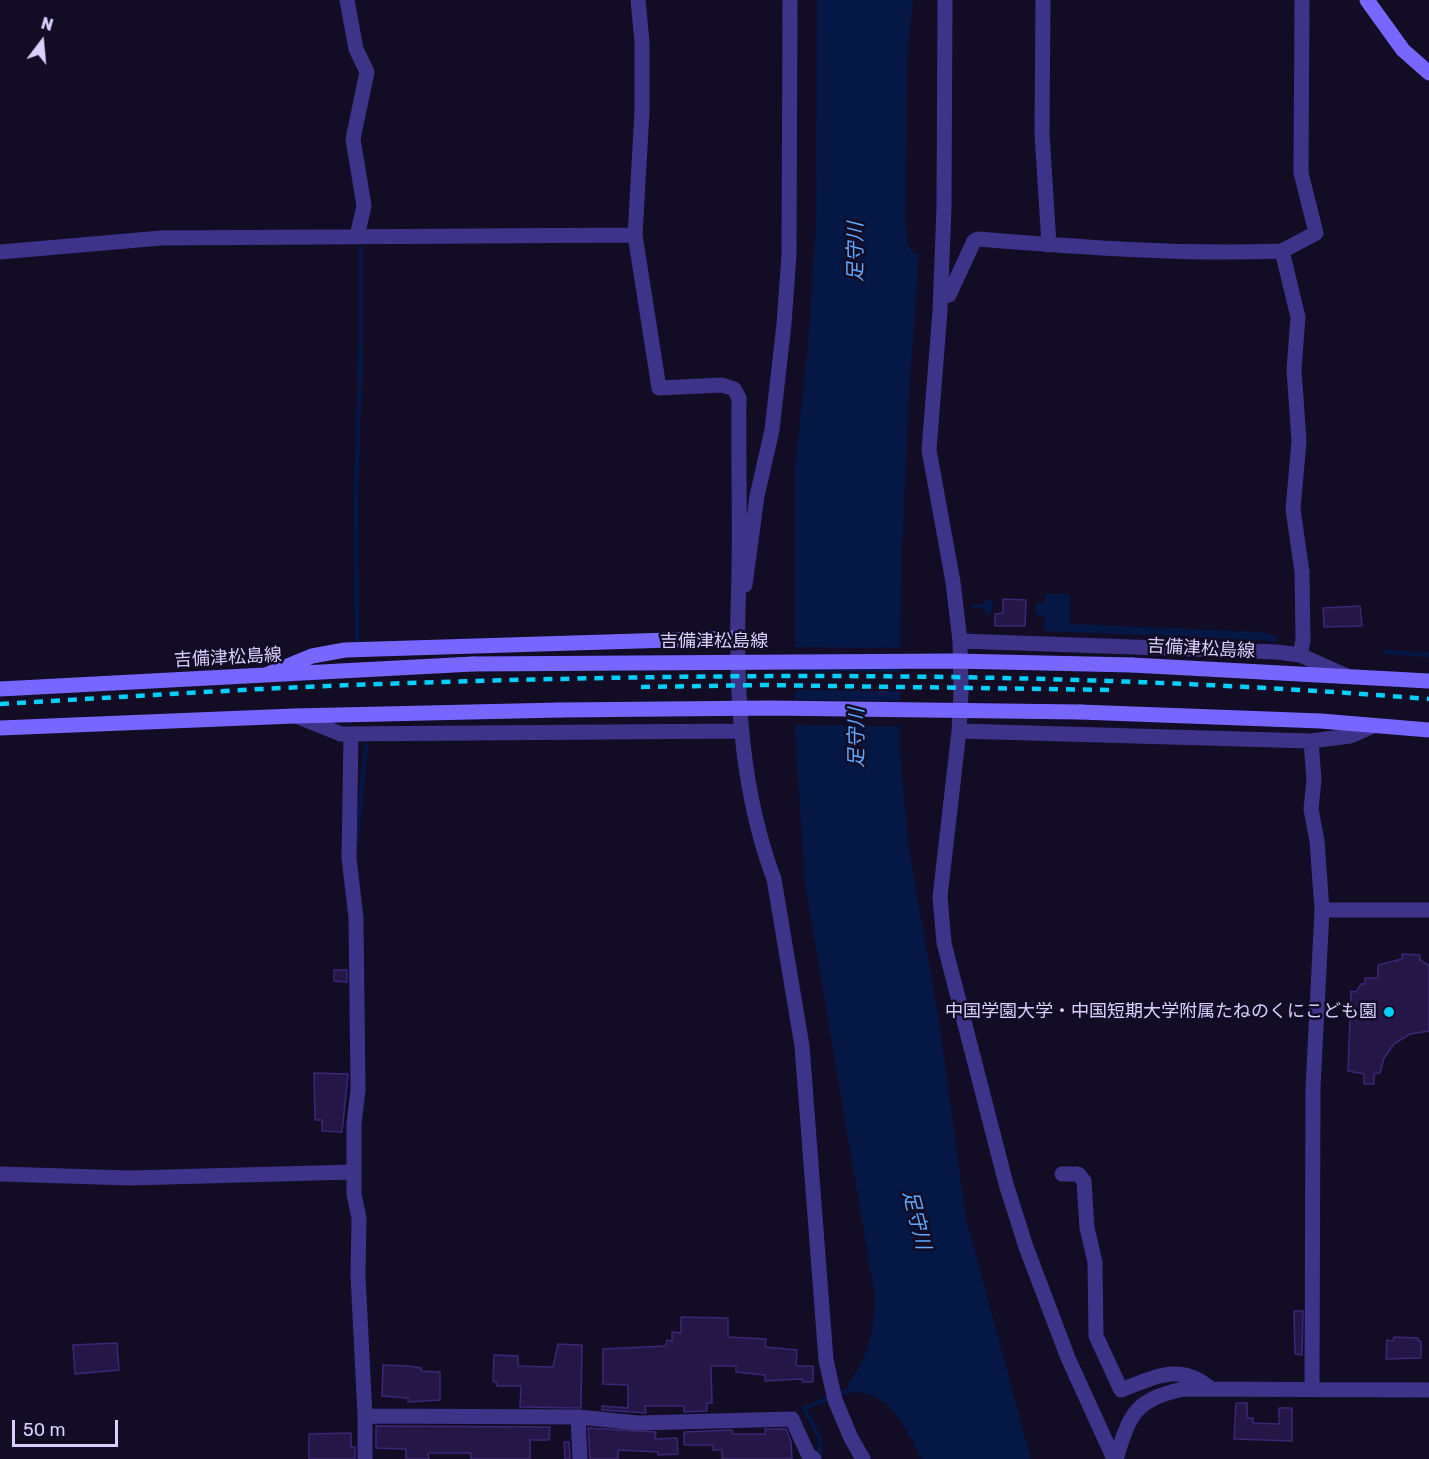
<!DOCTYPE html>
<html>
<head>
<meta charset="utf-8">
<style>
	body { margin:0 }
	#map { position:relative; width:1429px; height:1459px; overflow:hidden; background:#120c25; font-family:Rubik,sans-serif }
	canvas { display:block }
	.north { position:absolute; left:12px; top:12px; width:60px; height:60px; -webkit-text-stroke:4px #120c25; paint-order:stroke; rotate:16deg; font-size:16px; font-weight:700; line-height:24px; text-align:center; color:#d9d0ff }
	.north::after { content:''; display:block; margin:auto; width:21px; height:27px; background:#d9d0ff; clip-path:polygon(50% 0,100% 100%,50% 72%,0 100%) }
	.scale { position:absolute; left:12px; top:1420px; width:106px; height:27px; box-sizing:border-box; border:3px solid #d9d0ff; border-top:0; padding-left:8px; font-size:18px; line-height:21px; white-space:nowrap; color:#d9d0ff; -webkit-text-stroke:4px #120c25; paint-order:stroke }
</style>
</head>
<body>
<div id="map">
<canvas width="1429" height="1459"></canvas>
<div class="north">N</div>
<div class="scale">50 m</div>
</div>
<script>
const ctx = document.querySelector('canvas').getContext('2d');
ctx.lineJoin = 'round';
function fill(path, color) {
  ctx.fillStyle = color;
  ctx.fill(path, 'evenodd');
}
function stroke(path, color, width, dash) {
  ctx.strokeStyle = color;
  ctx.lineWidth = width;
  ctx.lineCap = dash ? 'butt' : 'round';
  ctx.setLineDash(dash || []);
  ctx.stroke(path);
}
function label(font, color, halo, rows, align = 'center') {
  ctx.font = font + ' Rubik,"Noto Sans JP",sans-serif';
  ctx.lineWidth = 5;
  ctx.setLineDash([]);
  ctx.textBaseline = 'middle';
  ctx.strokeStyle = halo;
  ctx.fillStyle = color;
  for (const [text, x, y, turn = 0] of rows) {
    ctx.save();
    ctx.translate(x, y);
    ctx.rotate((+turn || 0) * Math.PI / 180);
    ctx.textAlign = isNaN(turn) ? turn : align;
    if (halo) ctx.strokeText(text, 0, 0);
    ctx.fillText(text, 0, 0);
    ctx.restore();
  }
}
fill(new Path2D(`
	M817 0H913L907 57 905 221 908 245 913 252 919 254 908 411 901 579 900 748 908 843 939 1021 966 1218 1031 1459H922C905 1429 892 1391 851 1392L848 1384C870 1356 875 1327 874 1292L805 883 795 734V467L808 345 816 223Z
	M1046 594H1070V624L1260 632 1278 636 1274 643 1263 640 1044 631 1045 616 1036 615V603L1044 602Z
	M987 600H993L992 614H986L982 608H972V605H982Z`), '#051745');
fill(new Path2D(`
	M791 647 904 648 903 668H792Z
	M792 671 903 672V691L792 690Z
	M792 700 903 701V726L792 725Z`), '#120c25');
stroke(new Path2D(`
	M357 646 356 491 361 346V248
	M1385 652 1429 655
	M356 846 366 745
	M841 1393 856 1388
	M819 1459 820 1438 804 1408 829 1398`), '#051745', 4.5);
const building = new Path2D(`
	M1003 599 1026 600 1025 626H995V614L1003 613Z
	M1360 606 1362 626 1324 627 1323 608Z
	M1402 954 1420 955V960L1429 965V1031L1410 1034 1394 1044 1384 1058 1380 1073 1374 1074V1084H1364V1074L1348 1071 1351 991 1356 992 1361 984H1365V978H1378V965L1402 959Z
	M334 970H347V982L334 981Z
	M314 1073 348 1074 342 1132 322 1131V1120H315Z
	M1294 1311H1303L1302 1355 1295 1354Z
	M681 1317 728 1318V1337L766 1339 765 1347 797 1350 796 1366H813V1382H803L802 1379 765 1381V1375L736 1372V1366H711L712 1403H707V1411L684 1412V1406H645L646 1413 602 1410V1406L628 1408V1385L603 1384V1349L666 1346 667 1340 672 1341V1332L681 1333Z
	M1394 1337 1418 1338V1341H1421V1358L1386 1359 1387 1340 1393 1341Z
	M117 1343 119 1370 75 1374 73 1345Z
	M558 1344 582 1345 581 1408 520 1407 521 1386H497L496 1382 493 1381 494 1355 518 1356V1366L553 1367Z
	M383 1365 408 1366 421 1368V1371L440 1372V1400L408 1402V1398L382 1396Z
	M1236 1403H1247V1418H1253V1423L1279 1424V1408H1292V1441L1234 1439Z
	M376 1426 550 1427 549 1440H530V1459H471V1453H428L429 1459H406V1449L376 1448Z
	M588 1428 656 1432 655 1439 677 1438 678 1454 658 1455V1452L618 1450V1459H590Z
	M765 1429H786L791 1442 792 1459H722V1450H713V1445H684V1432L732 1430 733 1434H765Z
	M351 1433V1447H355V1459H309V1434Z
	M564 1442H569L570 1459H565Z`);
fill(building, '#241748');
stroke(building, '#3c2676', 1.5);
stroke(new Path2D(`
	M347 0 356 49 367 72 353 139 364 206 357 236
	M638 0 642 42V112L635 235 659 388 722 385 734 389 739 398C738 468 741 539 738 609 736 699 742 794 774 879L802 1046 826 1360 835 1400 851 1438 863 1459
	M945 0 944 207 940 311 929 450 953 582 960 641 961 692 959 731 940 897 944 943 1006 1184 1026 1247 1068 1358 1114 1459
	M1043 0 1042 134 1049 245
	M0 252 161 238 635 235
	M941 297 949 295 974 241 978 239C1079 247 1180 255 1282 251
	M745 585 757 496 772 430 784 324 789 255 790 0
	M960 641 1277 652 1300 655 1345 675
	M1300 655 1303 640 1302 572 1293 509 1299 441 1294 370 1298 317 1282 251 1316 233 1301 173 1302 0
	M296 716 341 734 740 731
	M959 731 1311 741 1350 736 1373 726
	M351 734 349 858 356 918 358 1090 354 1124V1194L359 1218 358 1275 365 1416
	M1311 741 1314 780 1311 809 1317 841 1322 910
	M0 1174 130 1178 354 1172
	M1062 1174H1078L1084 1181 1087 1228 1095 1262 1096 1336 1121 1390C1155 1377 1181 1362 1211 1389
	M1312 1390 1313 1088 1322 910H1429
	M578 1417 580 1459
	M365 1459V1416H368L578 1417 638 1423 792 1419 808 1454 814 1459
	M1116 1459C1130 1413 1135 1400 1183 1389L1429 1390`), '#3d3389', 15);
stroke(new Path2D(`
	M1367 0 1403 50 1429 73
	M1132 665 1429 681
	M266 675 312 656 345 650 736 638
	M0 689 473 664
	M1080 712 1321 721 1429 730
	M0 728 294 716 560 710`), '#7767ff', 15);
stroke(new Path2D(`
	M641 687 763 685 1115 690
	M0 704C127 697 254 688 380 684 730 672 1080 671 1429 699`), '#00cffb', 4.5, [9, 8]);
stroke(new Path2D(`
	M473 664 955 661 1132 665
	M560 710 770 708 1080 712`), '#7767ff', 15);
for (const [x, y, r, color] of [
	[1389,1012,6,"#00cffb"]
]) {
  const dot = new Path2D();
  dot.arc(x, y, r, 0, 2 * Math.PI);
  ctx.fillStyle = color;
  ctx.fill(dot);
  stroke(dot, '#120c25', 2);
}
label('18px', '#d9d0ff', '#120c25', [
	["吉備津松島線",714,642],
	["吉備津松島線",1201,649,3],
	["吉備津松島線",228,658,-3]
]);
label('18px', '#d9d0ff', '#120c25', [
	["中国学園大学・中国短期大学附属たねのくにこども園",1377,1012]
], 'right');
label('italic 20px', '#5ea8ff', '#120c25', [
	["足守川",856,252,-90],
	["足守川",857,738,-90],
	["足守川",916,1220,76]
]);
</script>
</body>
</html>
